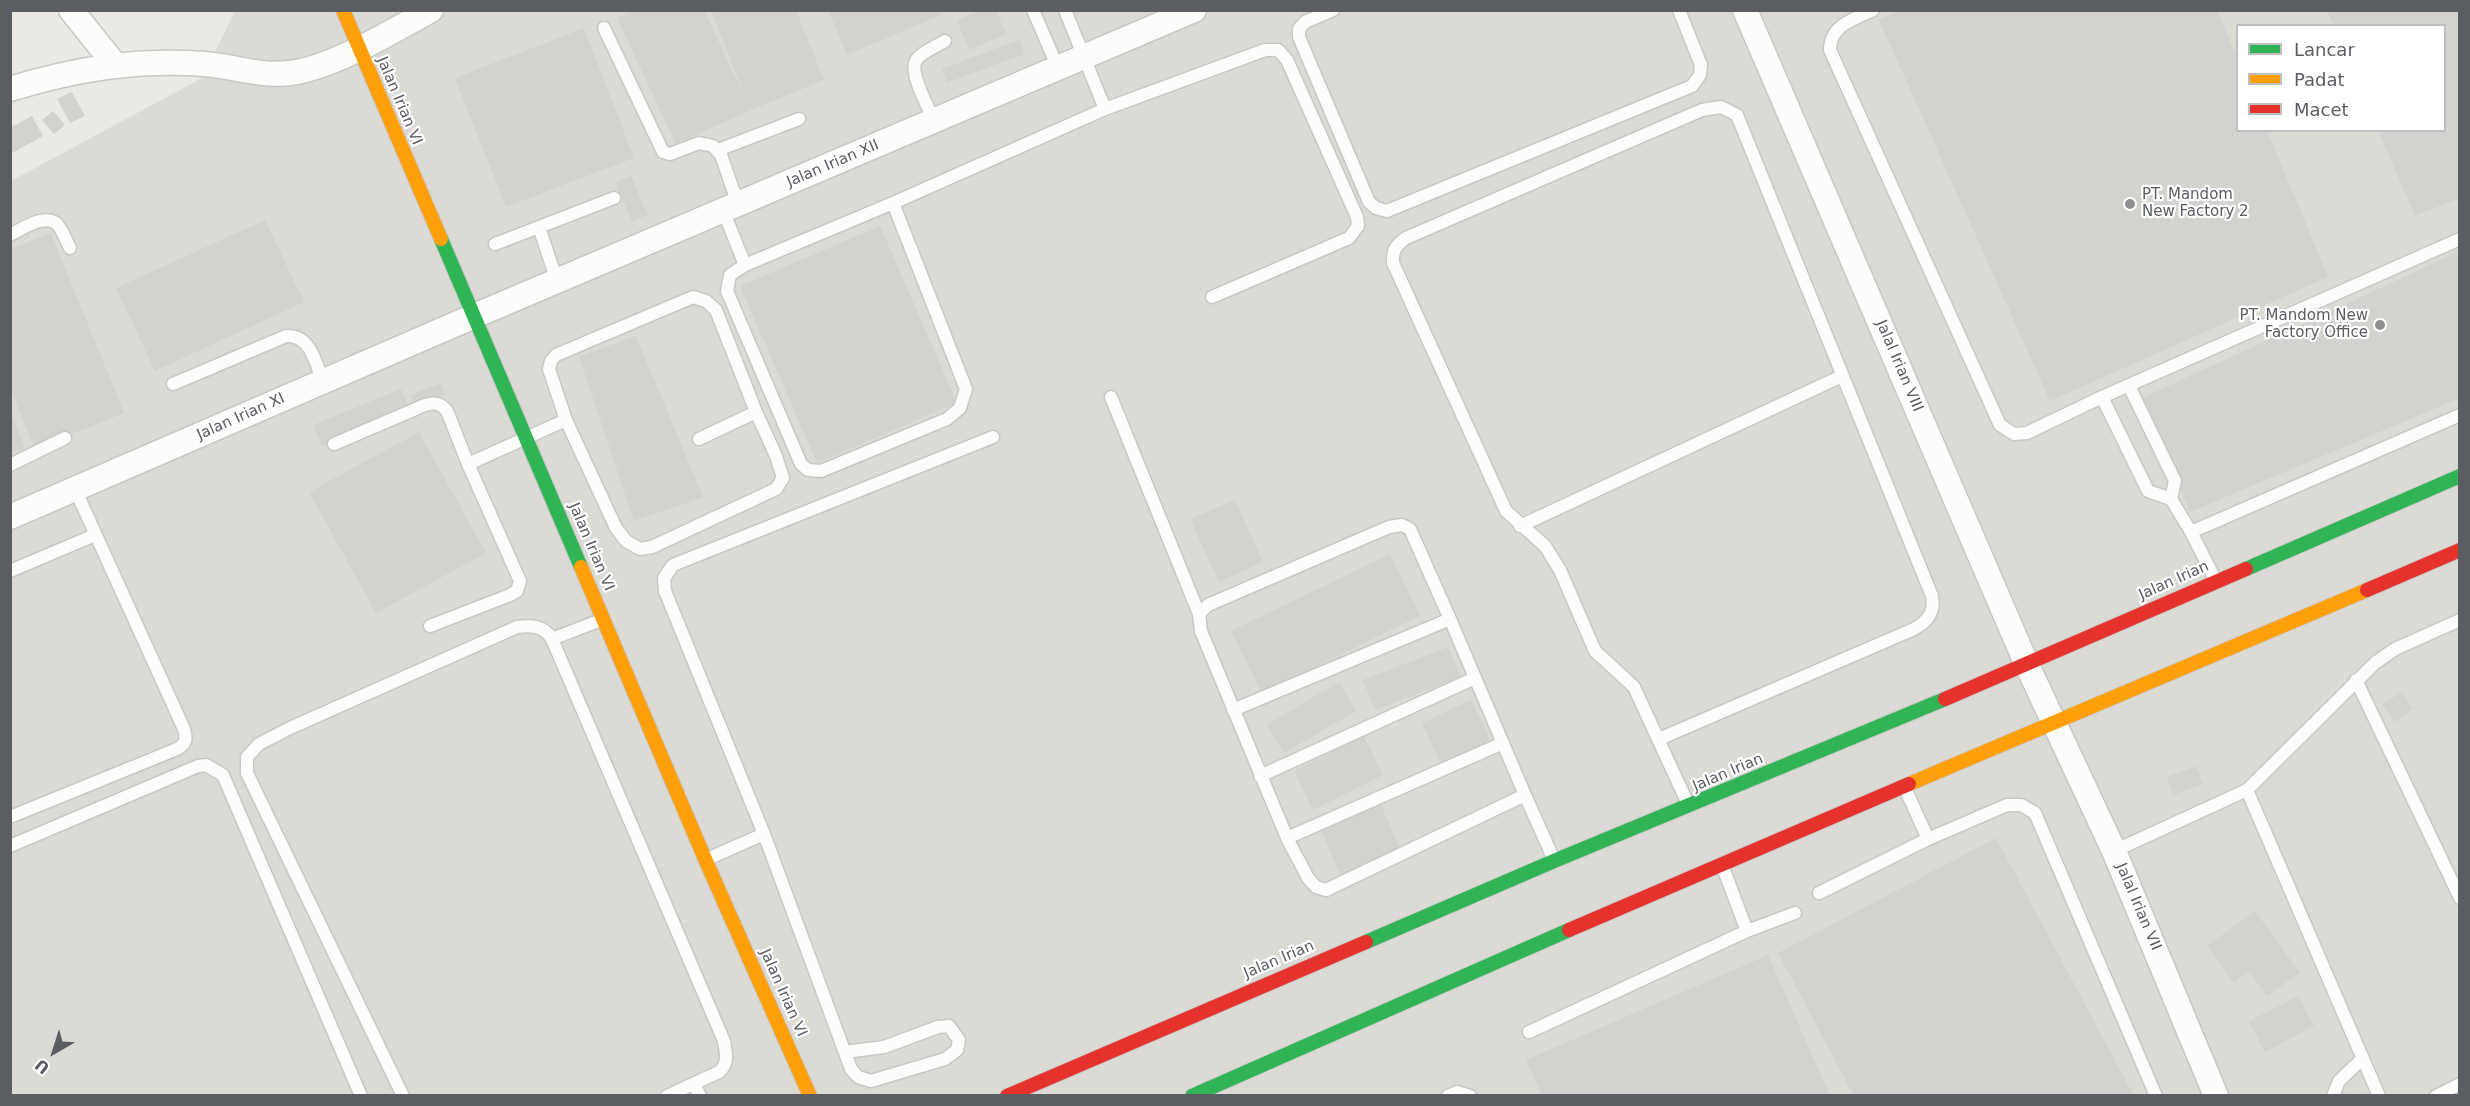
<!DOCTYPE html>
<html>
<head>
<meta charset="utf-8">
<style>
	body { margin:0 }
	#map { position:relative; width:2470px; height:1106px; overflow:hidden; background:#ebe9e4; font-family:"DejaVu Sans",sans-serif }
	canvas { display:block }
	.frame { position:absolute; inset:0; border:12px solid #5a5e63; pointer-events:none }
	.legend { position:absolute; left:2236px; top:24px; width:210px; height:108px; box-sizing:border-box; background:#fff; border:2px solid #bdbfc1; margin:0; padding:8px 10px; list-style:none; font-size:18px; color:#5a5e63 }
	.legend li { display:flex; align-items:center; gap:12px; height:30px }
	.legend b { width:30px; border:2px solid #bdbfc1 }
	.north { position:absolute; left:24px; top:1022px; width:60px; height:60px; -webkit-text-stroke:4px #fff; paint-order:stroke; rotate:219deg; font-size:16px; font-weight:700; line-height:24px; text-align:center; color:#5a5e63 }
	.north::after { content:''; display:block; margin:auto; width:21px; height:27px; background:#5a5e63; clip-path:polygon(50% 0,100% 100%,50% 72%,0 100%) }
</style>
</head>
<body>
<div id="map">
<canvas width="2470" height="1106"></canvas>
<div class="frame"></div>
<ul class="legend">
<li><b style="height:8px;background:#30b455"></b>Lancar</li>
<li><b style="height:8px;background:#ff9f0a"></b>Padat</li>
<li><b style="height:8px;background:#e5322d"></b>Macet</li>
</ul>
<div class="north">U</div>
</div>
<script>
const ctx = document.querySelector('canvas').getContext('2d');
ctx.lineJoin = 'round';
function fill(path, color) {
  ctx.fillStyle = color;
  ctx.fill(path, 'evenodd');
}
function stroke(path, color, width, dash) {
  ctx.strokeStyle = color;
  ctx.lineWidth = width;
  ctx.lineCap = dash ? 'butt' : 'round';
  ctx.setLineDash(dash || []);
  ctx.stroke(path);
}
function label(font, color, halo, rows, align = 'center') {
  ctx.font = font + ' "DejaVu Sans",sans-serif';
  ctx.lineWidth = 4.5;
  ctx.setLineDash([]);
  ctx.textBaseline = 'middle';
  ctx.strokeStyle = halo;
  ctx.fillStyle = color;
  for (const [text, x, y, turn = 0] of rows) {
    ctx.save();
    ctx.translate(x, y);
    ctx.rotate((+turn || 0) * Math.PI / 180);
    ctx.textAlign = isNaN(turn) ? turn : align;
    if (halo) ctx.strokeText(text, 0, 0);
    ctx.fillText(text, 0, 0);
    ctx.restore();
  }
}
fill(new Path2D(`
	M235 11H2459V1095L11 1096V181L202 78ZM2238 26H2444V130H2238Z`), '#dcdad5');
fill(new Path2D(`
	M634 10H704L746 100 711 10H796L824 80 751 110 676 144 617 18Z
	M828 10H942L943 14 847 55Z
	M980 10H996L1006 34 969 50 957 20Z
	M1901 10H2217L2238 60V130H2267L2328 277 2050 401 1879 20Z
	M2327 10H2460V198L2415 216 2378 130H2444V26H2334Z
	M584 28 634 158 506 207 455 78Z
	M1019 40 1024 54 947 83 942 69Z
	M72 92 85 116 70 123 57 99Z
	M53 111 65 125 54 134 42 120Z
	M32 116 43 136 10 154V128Z
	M631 176 648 215 632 221 615 183Z
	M265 220 304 302 155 371 116 288Z
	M880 226 957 403 817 463 740 286Z
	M51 233 124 413 35 449 10 388V249Z
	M2460 251V398L2190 512 2140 399Z
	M636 336 703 497 634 521 579 356Z
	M441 383 445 394 415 406 410 395Z
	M401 389 410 410 322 446 313 425Z
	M10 412 25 448 10 453Z
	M419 432 486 553 376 613 309 492Z
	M1235 500 1263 562 1219 582 1190 519Z
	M1390 554 1420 616 1262 693 1231 631Z
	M1448 647 1461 677 1375 710 1363 680Z
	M1339 682 1356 711 1284 753 1267 725Z
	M2402 692 2413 709 2394 722 2383 704Z
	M1471 700 1491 741 1441 764 1422 723Z
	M1364 736 1383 775 1313 810 1294 771Z
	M2196 766 2203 784 2173 795 2167 777Z
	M1381 805 1400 850 1340 875 1321 830Z
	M1996 838 2134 1096H1854L1778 953Z
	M2255 911 2300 973 2267 996 2249 971 2234 983 2207 946Z
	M1768 955 1830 1096H1542L1526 1060Z
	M2298 996 2314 1026 2265 1052 2249 1021Z`), '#d4d2cf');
const lane = new Path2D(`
	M1033 10 1058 68
	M1065 10 1105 109 1265 50H1278L1287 60 1357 217 1358 226 1349 238 1212 297
	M1333 10 1305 22 1299 29V37L1369 202 1376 208 1387 211 1692 86 1700 75 1701 65 1679 10
	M1873 10C1854 19 1830 25 1830 50L2000 425 2014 434 2027 433 2102 397 2460 239
	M604 28 663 152 670 154 699 143 713 146 721 155 738 204
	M934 121C929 108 907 70 917 59 923 51 937 46 945 41
	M718 150 799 119
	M723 210 745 265 893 203 1105 109
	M539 227 557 281
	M10 235C22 229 43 214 56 223 62 228 66 241 70 248
	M495 244 614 198
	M745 265 730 275 727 291 801 464 808 470 821 471 947 419 960 408 966 389 893 203
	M173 384 286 336C310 334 316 363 323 382
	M2129 386 2175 481 2171 499
	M1111 397 1199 614
	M2102 397 2148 491 2171 499 2191 532 2216 581
	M699 439 756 412
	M334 444 425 405C434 402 441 403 447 411L468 464 566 420 549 369 551 361 556 355 693 297 706 301 716 310 756 412 776 456 783 478 776 489 652 547 640 549 626 541 616 528 566 420
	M10 465 65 438
	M1520 526 1842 376
	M2191 532 2460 415
	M10 571 95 535
	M430 626 510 595 517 591 520 581 468 464
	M552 639 601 620
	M2356 680 2460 898
	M1233 710 1450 619 1525 795 1326 890 1316 887 1308 878 1287 838 1201 631 1199 614 1208 605 1389 527 1402 525 1410 529 1450 619
	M1659 739 1914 629C1928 621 1935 612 1932 596L1737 115 1721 107 1702 110 1406 238C1396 245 1392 250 1393 263L1506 511 1545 546 1560 570 1595 651 1634 687 1688 804
	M1260 776 1475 678
	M1905 788 1928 839 2007 805H2021L2035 813 2156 1096
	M1525 795 1554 860
	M10 817 177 749C186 744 187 739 184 729L75 489
	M1287 838 1503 743
	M10 846 198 766 206 765 223 775 361 1096
	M2114 851 2247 790
	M707 859 764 834
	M1819 893 1928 839
	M1747 931 1795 913
	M1529 1032 1747 931 1722 865
	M845 1052 884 1047 938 1027 949 1026 959 1040 957 1050 945 1059 871 1081 858 1077 851 1069 764 834 665 591 664 578 673 565 993 437
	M694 1084 700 1096
	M403 1096 247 773V757L259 744 290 728 517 627C532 625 544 626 552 639L724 1041C726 1053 729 1063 719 1072L667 1096
	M1448 1096 1457 1092 1470 1096
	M2333 1096 2339 1081 2363 1058
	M2379 1096 2247 790 2375 663 2395 649 2460 620
	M2436 1096 2460 1084`);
const street = new Path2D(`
	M71 10 116 66
	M1745 10 2027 665 2114 851 2216 1096
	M10 89C75 69 136 59 204 64 233 66 260 77 290 73 332 68 393 31 431 10
	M10 517 472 317 1194 10`);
const fast = new Path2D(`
	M441 239 581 567
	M2246 569 2460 476
	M1366 942 1554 861 1945 699
	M1192 1096 1569 930`);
const slow = new Path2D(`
	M343 10 441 239
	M581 567 705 859 810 1096
	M1909 784 2367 590`);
const jam = new Path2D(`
	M2367 590 2460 550
	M1945 699 2246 569
	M1569 930 1909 784
	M1007 1096 1366 942`);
stroke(lane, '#c7c7c7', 15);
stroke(street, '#c7c7c7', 27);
stroke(fast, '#c8c8c8', 16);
stroke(slow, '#c8c8c8', 16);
stroke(jam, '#c8c8c8', 16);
stroke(lane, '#fcfcfb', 12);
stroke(street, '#fcfcfb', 24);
stroke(fast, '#30b455', 14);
stroke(slow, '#ff9f0a', 14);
stroke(jam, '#e5322d', 14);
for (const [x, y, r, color] of [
	[2130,204,6,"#8d8f90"],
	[2380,325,6,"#8d8f90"]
]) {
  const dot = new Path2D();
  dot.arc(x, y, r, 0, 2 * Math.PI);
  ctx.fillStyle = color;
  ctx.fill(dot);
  stroke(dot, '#fff', 2);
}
label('15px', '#5a5e63', '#fff', [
	["Jalan Irian VI",399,101,67],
	["Jalan Irian XII",833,164,-23],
	["Jalal Irian VIII",1899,366,67],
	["Jalan Irian XI",241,417,-24],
	["Jalan Irian VI",591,547,67],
	["Jalan Irian",2174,581,-24],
	["Jalan Irian",1728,773,-23],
	["Jalal Irian VII",2138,907,67],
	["Jalan Irian",1279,960,-23],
	["Jalan Irian VI",783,993,66]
]);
label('15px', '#5a5e63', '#fff', [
	["PT. Mandom",2142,195],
	["New Factory 2",2142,212],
	["PT. Mandom New",2368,316,"right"],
	["Factory Office",2368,333,"right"]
], 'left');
</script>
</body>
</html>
